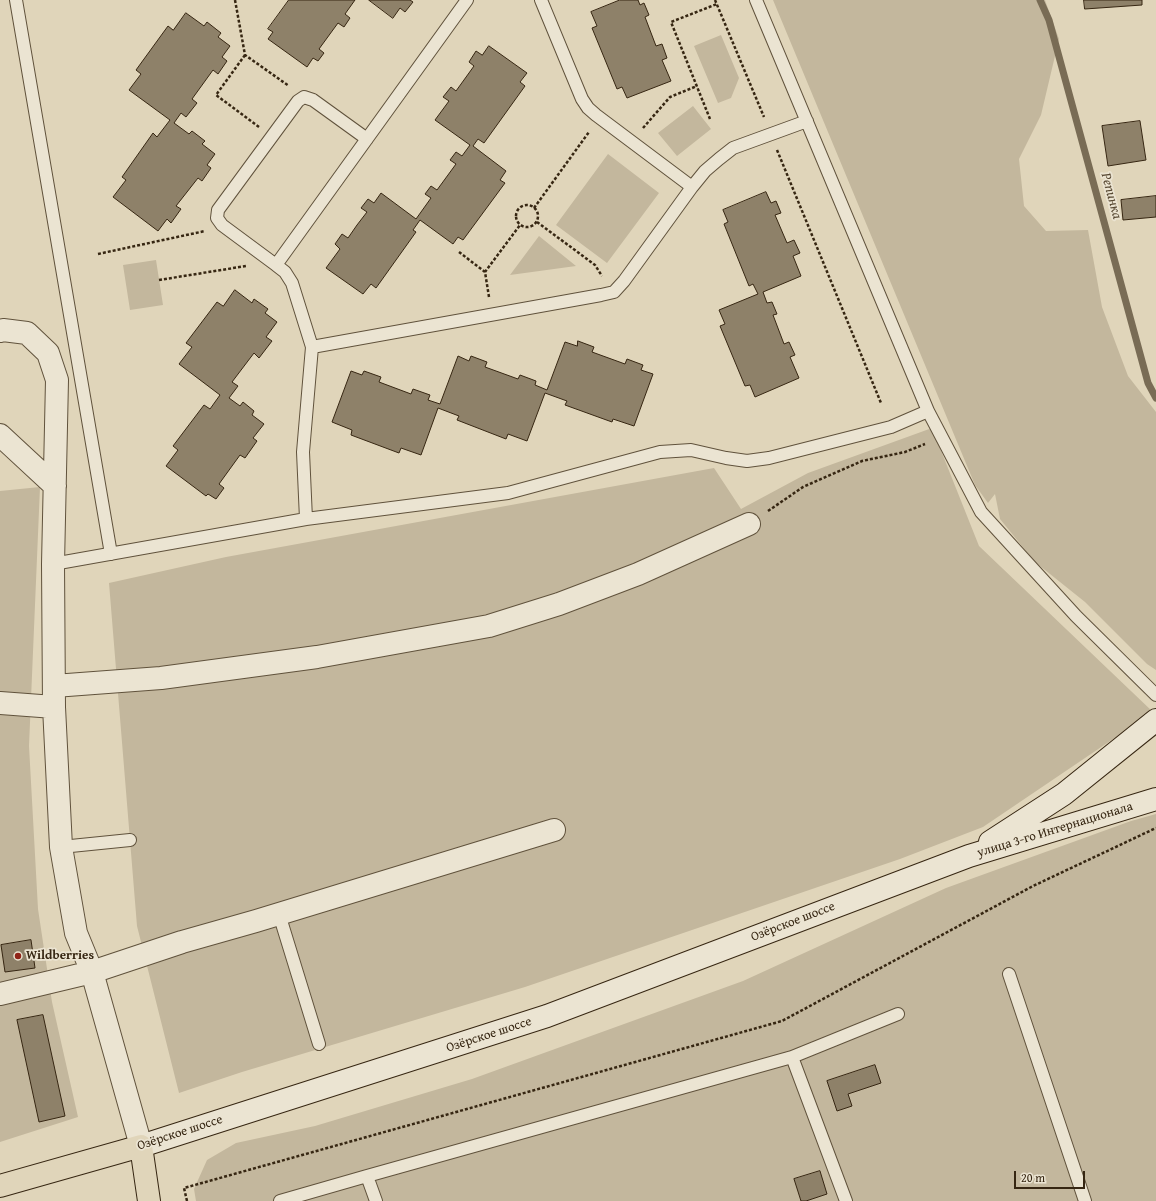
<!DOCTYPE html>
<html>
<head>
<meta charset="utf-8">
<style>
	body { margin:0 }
	#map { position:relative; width:1156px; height:1201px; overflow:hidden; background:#e0d5ba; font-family:"Gentium Book Plus",serif }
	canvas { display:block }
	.scale { position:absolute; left:1014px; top:1171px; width:71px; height:18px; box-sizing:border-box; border:2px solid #362612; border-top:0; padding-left:5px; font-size:12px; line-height:14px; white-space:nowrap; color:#362612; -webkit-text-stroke:3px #ebe4d2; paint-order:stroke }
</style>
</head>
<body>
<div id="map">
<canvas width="1156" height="1201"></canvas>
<div class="scale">20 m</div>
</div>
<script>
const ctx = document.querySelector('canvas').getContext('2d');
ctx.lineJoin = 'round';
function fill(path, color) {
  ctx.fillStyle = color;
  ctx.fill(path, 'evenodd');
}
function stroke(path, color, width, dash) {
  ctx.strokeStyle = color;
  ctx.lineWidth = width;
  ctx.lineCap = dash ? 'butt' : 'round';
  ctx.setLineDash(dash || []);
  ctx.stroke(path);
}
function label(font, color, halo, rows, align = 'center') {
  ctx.font = font + ' "Gentium Book Plus",serif';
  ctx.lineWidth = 3.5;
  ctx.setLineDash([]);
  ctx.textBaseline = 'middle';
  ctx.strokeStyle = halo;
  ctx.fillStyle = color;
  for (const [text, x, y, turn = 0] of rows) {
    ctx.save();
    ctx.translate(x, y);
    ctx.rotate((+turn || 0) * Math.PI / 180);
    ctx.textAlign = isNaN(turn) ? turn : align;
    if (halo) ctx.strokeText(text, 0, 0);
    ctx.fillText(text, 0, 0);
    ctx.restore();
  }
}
fill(new Path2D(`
	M773 0H1045L1059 39 1041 115 1019 159 1024 206 1046 231 1088 230 1102 307 1128 376 1156 412V670L1147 664 1085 602 1035 562 1000 519 995 494 988 503 975 485Z
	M721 35 739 78 731 98 718 103 694 46Z
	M693 106 711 129 677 156 658 133Z
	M608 154 659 193 607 263 556 225Z
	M539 236 576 266 510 275Z
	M156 260 163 305 130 310 123 265Z
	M932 428 979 546 1153 712 983 827 900 859 525 987 242 1072 179 1093 137 926 109 583 226 557 714 468 741 509 808 473Z
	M40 487 29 746 38 909 52 1002 78 1117 0 1142V491Z
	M1156 814V1201H196L194 1189 207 1160 236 1143 315 1126 472 1079 743 981 946 888 1131 821Z`), '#c3b79d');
stroke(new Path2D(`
	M1040 0 1049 20 1148 383 1156 398`), '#796c55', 7);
const building = new Path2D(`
	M289 0H355L345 14 350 18 344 27 338 23 319 49 324 53 318 61 313 58 307 67 268 39 273 32 268 29Z
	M369 0H410L413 2 405 12 400 8 393 18Z
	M620 0H638L640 5 644 3 649 15 645 17 656 46 662 44 667 58 662 60 671 81 627 98 622 87 617 89 592 28 597 26 591 12Z
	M1084 0H1142V5L1085 9Z
	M186 13 204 26 207 22 221 33 218 37 230 46 222 57 227 61 218 74 213 70 192 99 197 103 186 117 181 113 174 123 189 134 192 131 205 141 202 144 215 154 207 165 211 168 202 181 198 178 176 206 181 209 171 223 167 219 158 231 113 197 126 180 122 177 153 133 157 137 170 120 129 90 141 74 136 70 168 26 173 30Z
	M489 46 527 73 520 82 525 86 484 143 478 139 473 146 506 171 500 180 505 183 463 240 458 237 453 244 420 220 413 230 416 232 376 288 371 284 363 294 326 268 340 249 335 244 342 234 348 238 357 225 367 212 361 208 368 199 374 203 381 193 416 219 431 198 425 194 431 186 437 190 456 164 450 160 456 152 462 156 470 145 435 120 449 101 443 97 451 87 456 91 474 66 469 62 476 51 482 55Z
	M1140 121 1146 160 1108 166 1102 126Z
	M766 192 771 203 776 201 781 213 775 215 787 243 794 240 800 253 793 256 801 276 763 292 767 303 772 302 777 314 773 315 784 344 789 342 795 355 790 357 799 378 755 397 750 385 745 386 720 326 725 324 719 310 758 294 753 284 749 286 724 224 728 222 723 210Z
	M1156 196V217L1123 220 1121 200Z
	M235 290 252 303 254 299 268 309 265 313 277 322 266 337 272 341 259 358 254 353 232 382 238 386 229 398 240 406 243 402 254 411 252 415 264 424 253 438 257 441 245 458 240 455 219 484 224 488 216 499 208 494 206 496 166 466 178 450 173 446 204 405 210 409 220 395 179 364 192 347 186 343 217 302 223 306Z
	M578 341 594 347 592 352 625 364 627 359 643 365 641 370 653 374 634 426 613 419 612 422 565 405 567 401 545 393 527 441 508 434 506 439 457 420 459 416 438 408 421 455 401 448 399 453 351 435 352 430 332 422 351 371 362 375 364 371 381 377 379 382 411 394 413 389 430 395 428 400 440 404 458 356 469 361 471 356 487 362 485 367 518 379 520 375 536 381 535 385 547 390 565 342 577 346Z
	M31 940 35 968 5 972 1 945Z
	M43 1015 65 1116 39 1122 17 1020Z
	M875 1065 881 1083 848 1094 852 1106 837 1111 827 1081Z
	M820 1171 827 1194 806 1201H801L794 1179Z`);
fill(building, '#8e8169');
stroke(building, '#362612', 1);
const lane = new Path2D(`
	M16 0 111 554
	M541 0 582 99 588 108 596 115 692 187
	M756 0 928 411 981 512 1076 616 1156 695
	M276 265 222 225 217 218 218 210 298 101 304 97 313 100 367 139
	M312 347 292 283 285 272 276 265 467 0
	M306 519 303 452 312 347 601 295 614 292 624 281 692 187 705 171 719 159 733 148 807 121
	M53 564 306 519 508 493 660 452 691 450 726 458 747 461 769 458 891 427 928 411
	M61 847 130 840
	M279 914 319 1044
	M1009 974 1085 1201
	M792 1057 846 1201
	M367 1176 376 1201
	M280 1201 367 1176 792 1057 898 1014`);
const street = new Path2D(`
	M0 331 3 330 27 333 48 353 57 380 53 564 54 707 61 847 76 933 92 972 141 1146
	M0 435 55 486
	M54 686 161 678 317 657 489 626 559 604 638 574 749 524
	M0 703 54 707
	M0 994 92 972 182 942 256 921 554 830`);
const secondary = new Path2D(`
	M990 842 1064 794 1156 720
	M141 1146 547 1016 969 856 1156 799`);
const primary = new Path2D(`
	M0 1186 141 1146 149 1201`);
stroke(lane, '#60523c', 14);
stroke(street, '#60523c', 24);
stroke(secondary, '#362612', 24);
stroke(primary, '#362612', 24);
stroke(new Path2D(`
	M235 0 245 55 289 86
	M715 0 764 117
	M245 55 216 95 259 127
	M710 119 671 22 717 4
	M643 128 670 97 697 86
	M777 150 881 403
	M516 216a11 11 0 1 1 22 0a11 11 0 1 1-22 0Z
	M534 208 589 132
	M537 222 595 265 602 276
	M459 252 485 272
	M98 254 205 231
	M159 280 246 266
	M489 297 485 272 520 225
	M768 511 803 487 862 461 905 452 925 444
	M187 1201 184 1188 782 1021 1033 886 1156 828`), '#362612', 2.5, [3, 2]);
stroke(lane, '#ebe4d2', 12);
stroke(street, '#ebe4d2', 22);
stroke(secondary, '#ebe4d2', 22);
stroke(primary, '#e0d5ba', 22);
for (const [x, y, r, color] of [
	[18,956,4,"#8f2418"]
]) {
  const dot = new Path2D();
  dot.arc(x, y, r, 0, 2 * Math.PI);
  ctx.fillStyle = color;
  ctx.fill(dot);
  stroke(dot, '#ebe4d2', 1.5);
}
label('13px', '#362612', '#ebe4d2', [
	["улица 3-го Интернационала",1055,830,-17],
	["Озёрское шоссе",793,922,-21],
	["Озёрское шоссе",489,1035,-18],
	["Озёрское шоссе",180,1133,-18]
]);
label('bold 13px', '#362612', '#ebe4d2', [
	["Wildberries",26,956]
], 'left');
label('italic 14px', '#584933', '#ebe4d2', [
	["Репинка",1111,196,75]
]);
</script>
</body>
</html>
